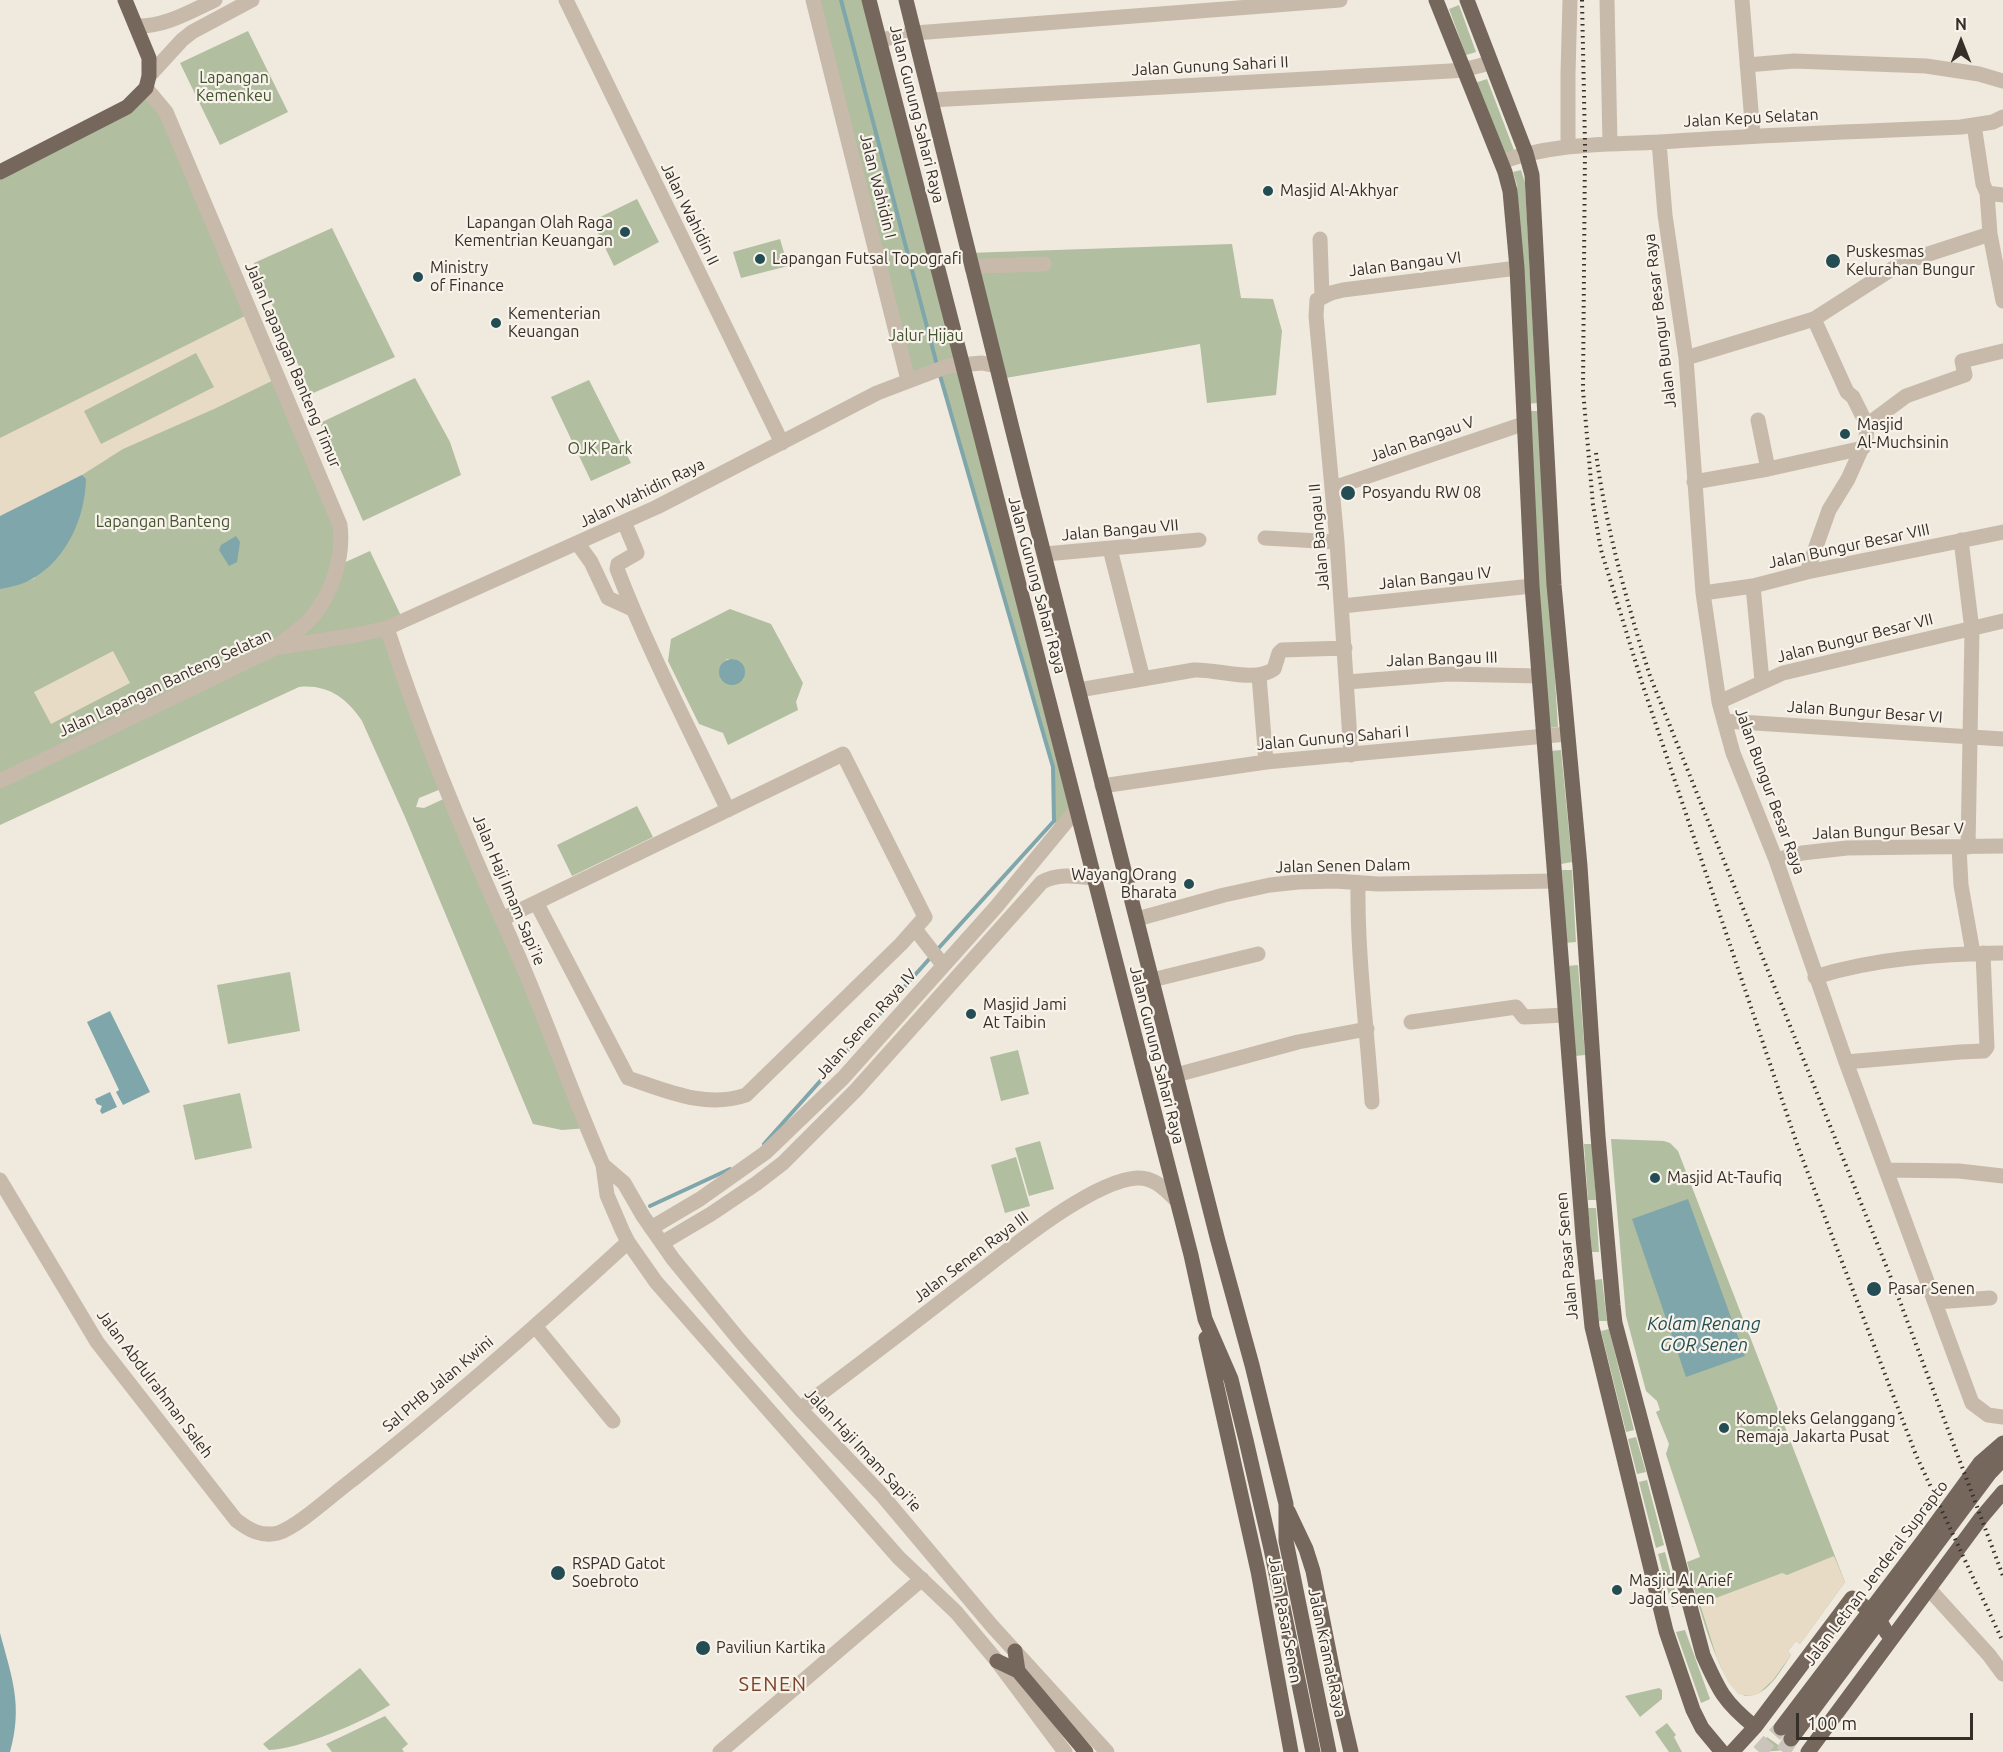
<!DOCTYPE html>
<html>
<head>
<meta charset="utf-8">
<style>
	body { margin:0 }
	#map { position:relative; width:2003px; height:1752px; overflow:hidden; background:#f0e9de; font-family:Ubuntu,sans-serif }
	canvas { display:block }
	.north { position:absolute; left:1931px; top:12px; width:60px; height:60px; -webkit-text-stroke:4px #f8f3ea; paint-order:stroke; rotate:0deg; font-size:16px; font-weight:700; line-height:24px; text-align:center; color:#362e29 }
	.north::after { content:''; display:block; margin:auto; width:21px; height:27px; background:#362e29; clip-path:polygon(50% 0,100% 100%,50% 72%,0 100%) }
	.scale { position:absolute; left:1796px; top:1713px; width:177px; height:27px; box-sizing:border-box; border:3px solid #362e29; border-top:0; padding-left:8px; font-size:18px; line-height:21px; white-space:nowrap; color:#362e29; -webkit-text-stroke:4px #f8f3ea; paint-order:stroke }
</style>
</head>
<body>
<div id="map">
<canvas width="2003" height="1752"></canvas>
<div class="north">N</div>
<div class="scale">100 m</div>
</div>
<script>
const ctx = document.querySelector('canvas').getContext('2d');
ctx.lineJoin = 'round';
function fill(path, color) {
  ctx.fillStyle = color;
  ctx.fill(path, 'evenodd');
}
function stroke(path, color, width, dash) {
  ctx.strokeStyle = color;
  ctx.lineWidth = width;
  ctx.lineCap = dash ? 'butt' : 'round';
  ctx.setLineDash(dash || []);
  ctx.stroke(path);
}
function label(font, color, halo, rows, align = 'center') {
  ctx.font = font + ' Ubuntu,sans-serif';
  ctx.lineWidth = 4.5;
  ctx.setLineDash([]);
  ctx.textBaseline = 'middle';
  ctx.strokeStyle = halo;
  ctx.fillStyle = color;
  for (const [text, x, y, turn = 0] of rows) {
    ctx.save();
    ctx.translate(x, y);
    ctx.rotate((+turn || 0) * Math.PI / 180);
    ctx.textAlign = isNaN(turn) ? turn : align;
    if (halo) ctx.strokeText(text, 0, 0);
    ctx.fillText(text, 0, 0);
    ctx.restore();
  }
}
fill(new Path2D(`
	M813 0H870L1076 810 1060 829 1054 821 1053 766 939 370 908 380Z
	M1459 5 1476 52 1466 55 1449 9Z
	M248 31 288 112 220 145 180 63Z
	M1487 79 1514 150 1504 155 1475 83Z
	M140 95 157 100 340 525 339 565 370 551 403 620 387 628 446 787 419 798 416 807 424 808 450 796 587 1128 562 1130 533 1124 405 817 362 721C347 698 327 684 299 687L0 825V172Z
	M1521 170 1525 183 1537 403 1527 404 1522 264 1517 185 1513 172Z
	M637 199 659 242 614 266 592 221Z
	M332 228 395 357 311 394 254 263Z
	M780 239 788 266 741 278 733 252Z
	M1232 244 1241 298 1273 299 1282 331 1276 395 1207 403 1200 344 1000 379 968 253Z
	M415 378 450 442 461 475 363 521 320 423Z
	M589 380 631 463 591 481 551 397Z
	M1528 411H1538L1558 727 1548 728Z
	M730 609 771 624 803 683 796 702 798 710 728 745 723 733 699 724 668 661 671 639ZM727 659H735L740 682C732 686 726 685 721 678L724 662Z
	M1561 750 1572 862 1561 864 1551 751Z
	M637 806 653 837 572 876 557 845Z
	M1562 870H1572L1576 942 1565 943Z
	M1578 965 1585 1055 1575 1056 1568 966Z
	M290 972 300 1031 228 1044 217 985Z
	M1018 1050 1029 1094 1001 1101 990 1057Z
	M240 1093 252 1148 195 1160 183 1105Z
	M1611 1139 1664 1141 1670 1143 1678 1151 1845 1582 1800 1644 1796 1641 1788 1651 1791 1655C1781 1670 1769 1694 1749 1696 1720 1699 1694 1586 1687 1562L1700 1557 1666 1454 1669 1444 1656 1412 1660 1410 1657 1401 1646 1391 1626 1316Z
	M1040 1141 1054 1189 1029 1196 1015 1148Z
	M1584 1144H1592L1596 1200H1588Z
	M1016 1157 1030 1206 1005 1213 991 1165Z
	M1588 1208H1596L1599 1252H1592Z
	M1602 1279 1607 1321H1599L1594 1280Z
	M1609 1329 1634 1430 1626 1432 1601 1331Z
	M1636 1437 1646 1472 1637 1474 1628 1439Z
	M1647 1480 1664 1545 1656 1548 1639 1482Z
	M1665 1552 1679 1605 1672 1607 1658 1554Z
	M1685 1630 1710 1699 1701 1703 1676 1632Z
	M360 1668 390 1705C363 1722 300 1749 269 1750L263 1744Z
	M1659 1688 1662 1690V1699L1640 1717 1625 1696Z
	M385 1716 408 1744 402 1749 404 1752H332L326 1744Z
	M1667 1723 1676 1735 1674 1737 1682 1752H1669L1655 1732Z
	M1767 1737 1784 1749C1777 1752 1763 1752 1756 1749Z`), '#b1be9f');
fill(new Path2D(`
	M251 313 278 378 214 409 123 449 82 475 3 515 35 578 28 581 0 565V438ZM196 353 214 387 101 444 84 411Z
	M113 651 130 683 51 724 34 692Z
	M1834 1556 1845 1582 1800 1644 1796 1641 1788 1651 1791 1655 1773 1680 1758 1694 1749 1696 1738 1694 1728 1682 1717 1658 1700 1604 1782 1573 1787 1575Z`), '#e7dbc6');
fill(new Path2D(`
	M82 475 86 479C85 518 67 559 32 579 22 585 10 587 0 589V516Z
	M236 536 240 542 237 562 229 566 219 550 221 545Z
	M719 672a13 13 0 1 1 26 0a13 13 0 1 1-26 0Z
	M110 1011 150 1092 123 1105 116 1092 119 1090 87 1022Z
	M110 1092 117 1107 102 1114 100 1111 102 1106 97 1104 95 1099Z
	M1688 1199 1745 1356 1686 1377 1632 1219Z
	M0 1633C12 1678 23 1705 10 1752H0Z`), '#7fa6ab');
stroke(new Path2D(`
	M841 0 937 365
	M936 951 1054 821 1053 767 939 372
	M764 1144 931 957
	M650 1206 730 1169`), '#7fa6ab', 4);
stroke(new Path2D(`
	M1759 1752 1781 1728
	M1783 1752 1791 1739`), '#cbc4ba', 15, [15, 8]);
stroke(new Path2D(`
	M566 0 782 443
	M813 0 908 380
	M1607 0 1610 144
	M1742 0 1753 135
	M136 26C165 27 189 12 215 0
	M880 40 915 33 1340 0
	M1747 65 1794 61 1926 66 1979 74 2003 81
	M149 76 182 40 192 32 252 0
	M146 88 166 112 340 525C344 556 333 591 313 616 303 628 289 637 277 646
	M931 100 1450 71 1463 70 1490 63
	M1974 125 1983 184 1987 193 1990 234 2003 301
	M1659 142 1665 215 1686 358 1703 593 1719 702 1733 753 1776 860 1846 1062 1972 1403 1988 1415 2003 1417
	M1568 146V74L1570 0
	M1501 162C1552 143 1605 145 1659 142 1760 135 1861 131 1961 127L1993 122 2003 117
	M1987 193 2003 195
	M1320 239 1322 296
	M972 268 984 266 1044 264
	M1686 358 1814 319 1892 269 1910 260 1990 234
	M1758 420 1768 469
	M1867 425 1906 396 1965 375 1962 361 2003 351
	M1694 482 1768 469 1863 448
	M1333 488 1523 424
	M624 522 637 553 618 564 617 569C649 652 690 730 728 810
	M1265 538 1337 542
	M1961 540 1972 630 1968 847
	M578 544 591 562 608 598 632 609
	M1110 549 1143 679
	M1045 554 1199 540
	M1807 572 1829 510 1848 479 1866 439 1867 425 1853 397 1847 392 1814 319
	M1753 586 1762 681
	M1703 593 1753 586 1807 572 2003 532
	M1342 606 1532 586
	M387 628C421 733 464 836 510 937 544 1012 570 1090 603 1165L607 1195 622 1230 628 1242 656 1282 899 1558 956 1612 997 1661 1065 1752
	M1259 676 1266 762
	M1347 682 1448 674 1539 676
	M1079 690 1194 670C1218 669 1255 683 1274 669L1279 653 1282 650 1345 648
	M1719 702 1783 673 2003 621
	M1724 721 2003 739
	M1351 755 1337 542 1316 316 1317 300 1331 293 1343 290 1517 268
	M0 781 275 648 356 635 387 628 657 507 877 393 948 366 982 363 997 366
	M1102 786 1266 762 1567 734
	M1959 847 1961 885 1973 953
	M1776 860 1802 853 1847 848 2003 846
	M1358 883C1357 956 1367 1028 1372 1102
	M502 919 843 754 925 917 901 944 746 1095C706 1109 667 1091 628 1078L537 904
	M1137 919 1224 895 1270 885 1298 882 1335 881 1378 884 1555 881
	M915 929 943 965
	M1815 977C1875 958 1940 954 2003 953
	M1152 980 1258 954
	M1411 1022 1516 1007 1524 1017 1566 1015
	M1846 1062 1960 1052 1984 1051 1987 1047 1983 953
	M1176 1075 1298 1042 1367 1029
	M603 1165 624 1183 643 1216 673 1259 741 1342 800 1409 881 1494 992 1626 1107 1752
	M1887 1170 1959 1171 2003 1176
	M0 1180 97 1342 236 1520C249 1530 261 1537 278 1533 299 1526 333 1494 352 1480 447 1405 539 1324 628 1242
	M651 1228 700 1199 765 1153 843 1078 996 907 1076 810
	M662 1243 711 1214 757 1183 783 1163 856 1090 1042 882C1058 873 1076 876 1094 878
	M1936 1302 1990 1298
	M535 1326 613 1421
	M800 1409C852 1370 905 1330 956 1290 997 1260 1088 1181 1137 1178 1153 1177 1164 1188 1175 1199
	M1929 1589 1989 1655 2003 1674
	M720 1752 922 1579`), '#c7baab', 15);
stroke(new Path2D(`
	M869 0 1191 1255 1205 1319 1231 1379 1246 1440 1271 1549 1313 1752
	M906 0 1013 432 1218 1241 1252 1365 1286 1504V1541L1329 1752
	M1436 0 1505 172 1510 191 1517 268 1532 586 1583 1237 1592 1327 1666 1631 1693 1710 1702 1728 1722 1752
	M1467 0 1526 153 1532 175 1554 585 1580 866 1598 1136 1613 1305 1615 1323 1703 1655C1719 1691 1724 1702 1755 1727
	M0 172 127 107 146 88 149 76V58L125 0
	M1206 1338 1258 1571 1291 1752
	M1288 1511 1306 1549 1313 1571 1336 1687 1351 1752
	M1015 1651 1018 1671
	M997 1661 1018 1671 1086 1752
	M1781 1728 1926 1537 1980 1463 2003 1443
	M1791 1739 1989 1474 2003 1459
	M1732 1752 1755 1727 1852 1598 1860 1603
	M1808 1752 1981 1518 2003 1492`), '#76675c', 15);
stroke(new Path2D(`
	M1582 0 1585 145 1583 390 1593 505 1601 550 1643 686 1798 1147 1916 1455 2003 1642
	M1596 453C1606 528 1627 603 1650 676L1893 1283 2003 1576`), '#362e29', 4, [1.5, 4.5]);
stroke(new Path2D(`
	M1860 1603 1878 1618 1887 1633`), '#76675c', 15);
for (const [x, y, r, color] of [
	[1268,191,6,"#234d53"],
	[625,232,6,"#234d53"],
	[760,259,6,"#234d53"],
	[1833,261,8,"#234d53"],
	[418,277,6,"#234d53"],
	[496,323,6,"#234d53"],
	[1845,434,6,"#234d53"],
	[1348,493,8,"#234d53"],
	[1189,884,6,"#234d53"],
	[971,1014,6,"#234d53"],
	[1655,1178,6,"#234d53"],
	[1874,1289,8,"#234d53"],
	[1724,1428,6,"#234d53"],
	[558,1573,8,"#234d53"],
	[1617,1590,6,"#234d53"],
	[703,1648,8,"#234d53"]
]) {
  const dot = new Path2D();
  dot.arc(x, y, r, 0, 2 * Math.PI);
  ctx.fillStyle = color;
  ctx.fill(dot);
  stroke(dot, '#f8f3ea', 2);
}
label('16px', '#362e29', '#f8f3ea', [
	["Jalan Gunung Sahari II",1210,66,-3],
	["Jalan Gunung Sahari Raya",917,114,76],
	["Jalan Kepu Selatan",1751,118,-3],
	["Jalan Wahidin I",878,186,76],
	["Jalan Wahidin II",690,214,64],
	["Jalan Bangau VI",1405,264,-7],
	["Jalan Bungur Besar Raya",1660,321,-97],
	["Jalan Lapangan Banteng Timur",293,365,67],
	["Jalan Bangau V",1422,439,-19],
	["Jalan Wahidin Raya",642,493,-26],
	["Jalan Bangau VII",1120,530,-5],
	["Jalan Bangau II",1319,537,-95],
	["Jalan Bungur Besar VIII",1849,546,-12],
	["Jalan Bangau IV",1435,578,-6],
	["Jalan Gunung Sahari Raya",1037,585,75],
	["Jalan Bungur Besar VII",1855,638,-14],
	["Jalan Bangau III",1442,659,-2],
	["Jalan Lapangan Banteng Selatan",165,683,-25],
	["Jalan Bungur Besar VI",1865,712,4],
	["Jalan Gunung Sahari I",1333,738,-5],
	["Jalan Bungur Besar Raya",1770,791,70],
	["Jalan Bungur Besar V",1888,831,-2],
	["Jalan Senen Dalam",1343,866,-1],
	["Jalan Haji Imam Sapi'ie",509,890,67],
	["Jalan Senen Raya IV",866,1024,-48],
	["Jalan Gunung Sahari Raya",1157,1055,76],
	["Jalan Pasar Senen",1567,1256,-95],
	["Jalan Senen Raya III",971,1257,-37],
	["Jalan Abdulrahman Saleh",155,1384,53],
	["Sal PHB Jalan Kwini",438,1384,-40],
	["Jalan Haji Imam Sapi'ie",863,1450,47],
	["Jalan Letnan Jenderal Suprapto",1876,1573,-53],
	["Jalan Pasar Senen",1285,1620,80],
	["Jalan Kramat Raya",1327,1653,78]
]);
label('16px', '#43522f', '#f8f3ea', [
	["Lapangan",234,78],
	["Kemenkeu",234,96],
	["Jalur Hijau",926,336],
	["OJK Park",600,449],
	["Lapangan Banteng",163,522]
]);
label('16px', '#362e29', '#f8f3ea', [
	["Masjid Al-Akhyar",1280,191],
	["Lapangan Olah Raga",613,223,"right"],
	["Kementrian Keuangan",613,241,"right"],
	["Puskesmas",1846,252],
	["Kelurahan Bungur",1846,270],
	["Lapangan Futsal Topografi",772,259],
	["Ministry",430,268],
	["of Finance",430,286],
	["Kementerian",508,314],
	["Keuangan",508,332],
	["Masjid",1857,425],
	["Al-Muchsinin",1857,443],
	["Posyandu RW 08",1362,493],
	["Wayang Orang",1177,875,"right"],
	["Bharata",1177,893,"right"],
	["Masjid Jami",983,1005],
	["At Taibin",983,1023],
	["Masjid At-Taufiq",1667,1178],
	["Pasar Senen",1888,1289],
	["Kompleks Gelanggang",1736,1419],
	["Remaja Jakarta Pusat",1736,1437],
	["RSPAD Gatot",572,1564],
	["Soebroto",572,1582],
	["Masjid Al Arief",1629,1581],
	["Jagal Senen",1629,1599],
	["Paviliun Kartika",716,1648]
], 'left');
label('italic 18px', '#234d53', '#f8f3ea', [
	["Kolam Renang",1704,1324],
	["GOR Senen",1704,1345]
]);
ctx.letterSpacing = '1.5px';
label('20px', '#7d442a', '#f8f3ea', [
	["SENEN",773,1684]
]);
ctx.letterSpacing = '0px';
</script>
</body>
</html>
